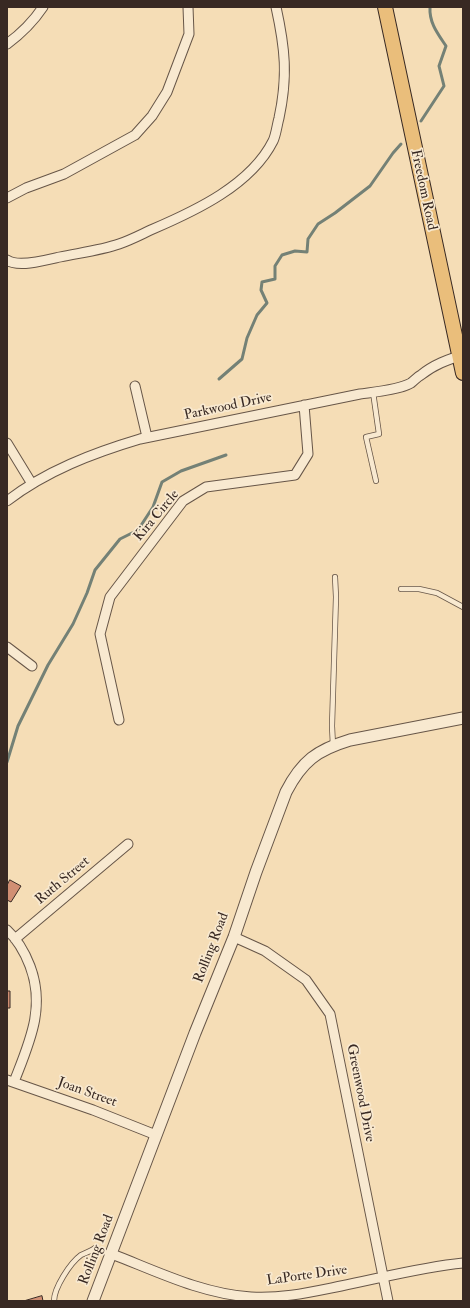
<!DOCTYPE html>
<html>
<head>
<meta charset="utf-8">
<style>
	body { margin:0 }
	#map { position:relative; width:470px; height:1308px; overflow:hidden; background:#f5ddb6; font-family:"IM FELL Double Pica",serif }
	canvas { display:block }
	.frame { position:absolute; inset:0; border:8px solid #382923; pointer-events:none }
</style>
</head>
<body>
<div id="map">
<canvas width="470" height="1308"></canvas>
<div class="frame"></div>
</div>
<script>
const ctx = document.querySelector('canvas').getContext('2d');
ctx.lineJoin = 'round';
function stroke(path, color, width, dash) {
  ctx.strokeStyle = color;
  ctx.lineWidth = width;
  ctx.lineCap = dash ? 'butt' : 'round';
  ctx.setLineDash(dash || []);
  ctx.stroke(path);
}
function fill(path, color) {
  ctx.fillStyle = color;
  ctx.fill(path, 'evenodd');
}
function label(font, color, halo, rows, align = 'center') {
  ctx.font = font + ' "IM FELL Double Pica",serif';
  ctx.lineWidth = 3.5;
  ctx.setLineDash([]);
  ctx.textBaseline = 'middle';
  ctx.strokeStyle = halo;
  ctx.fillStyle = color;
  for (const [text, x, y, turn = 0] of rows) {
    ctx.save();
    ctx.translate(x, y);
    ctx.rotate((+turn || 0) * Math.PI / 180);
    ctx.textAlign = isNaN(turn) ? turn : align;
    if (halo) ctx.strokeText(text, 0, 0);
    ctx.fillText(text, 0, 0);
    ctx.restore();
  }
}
stroke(new Path2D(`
	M421 121 444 86 439 66 446 46C438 34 429 23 430 7
	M219 379 242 359 247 338 257 315 267 303 261 290 262 282 275 279V266L282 255 295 251 307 252 308 239 318 224 335 213 370 186 393 153 401 144
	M7 762 18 726 48 665 73 624 87 593 95 570 120 539 138 530 153 507 162 482 181 471 226 455`), '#748176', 3);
const building = new Path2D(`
	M10 880 21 886 11 902 7 900V886Z
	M7 991H10V1008H7Z
	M42 1296 43 1301H24Z`);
fill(building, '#d18f73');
stroke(building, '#382923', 1);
const service = new Path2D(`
	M373 392 379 434 366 437 376 481
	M401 589H419L437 593 463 607
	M333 746 332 726 336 597 335 577
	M54 1301C54 1288 70 1263 81 1255 86 1253 91 1251 95 1248L110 1254`);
const minor = new Path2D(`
	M7 44C22 33 33 22 43 7
	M7 198 26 188 64 174 135 135 152 116 167 92 189 34 188 7
	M7 260C18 268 47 260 60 257 79 253 102 250 119 244 131 240 142 234 153 229 195 211 251 185 273 141 276 135 277 125 279 118 288 76 285 48 276 7
	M135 386 147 437
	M7 443 32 484
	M7 501C46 471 93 453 140 439L360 394C374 392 399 390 411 383 415 380 417 377 421 375 432 366 449 358 463 356
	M7 647 32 666
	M119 720 100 634 110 597 183 501 206 487 295 475 308 454 304 405
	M7 930C18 940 25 953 30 966 46 1008 29 1043 14 1082
	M234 937 265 951 306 980 330 1014 388 1301
	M15 939 128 844
	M7 1080 93 1110 156 1135
	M112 1254C156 1271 202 1294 251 1297 281 1299 311 1292 341 1286 381 1278 422 1267 463 1263`);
const tertiary = new Path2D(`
	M93 1301 195 1033 234 937 256 872 286 792C302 761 317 750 350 740L463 718`);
const primary = new Path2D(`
	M385 7 463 373`);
stroke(service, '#675648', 6);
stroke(minor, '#675648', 11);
stroke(tertiary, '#675648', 13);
stroke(primary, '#382923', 16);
stroke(service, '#f8e9d0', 4.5);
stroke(minor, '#f8e9d0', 9);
stroke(tertiary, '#f8e9d0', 11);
stroke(primary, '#eabe7b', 14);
label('14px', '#382923', '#f8e9d0', [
	["Freedom Road",423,190,78],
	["Parkwood Drive",228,407,-12],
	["Kira Circle",157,516,-50],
	["Ruth Street",63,881,-40],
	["Rolling Road",212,948,-69],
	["Joan Street",87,1093,20],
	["Greenwood Drive",360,1093,79],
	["Rolling Road",97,1250,-69],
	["LaPorte Drive",307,1276,-8]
]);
</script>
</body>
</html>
